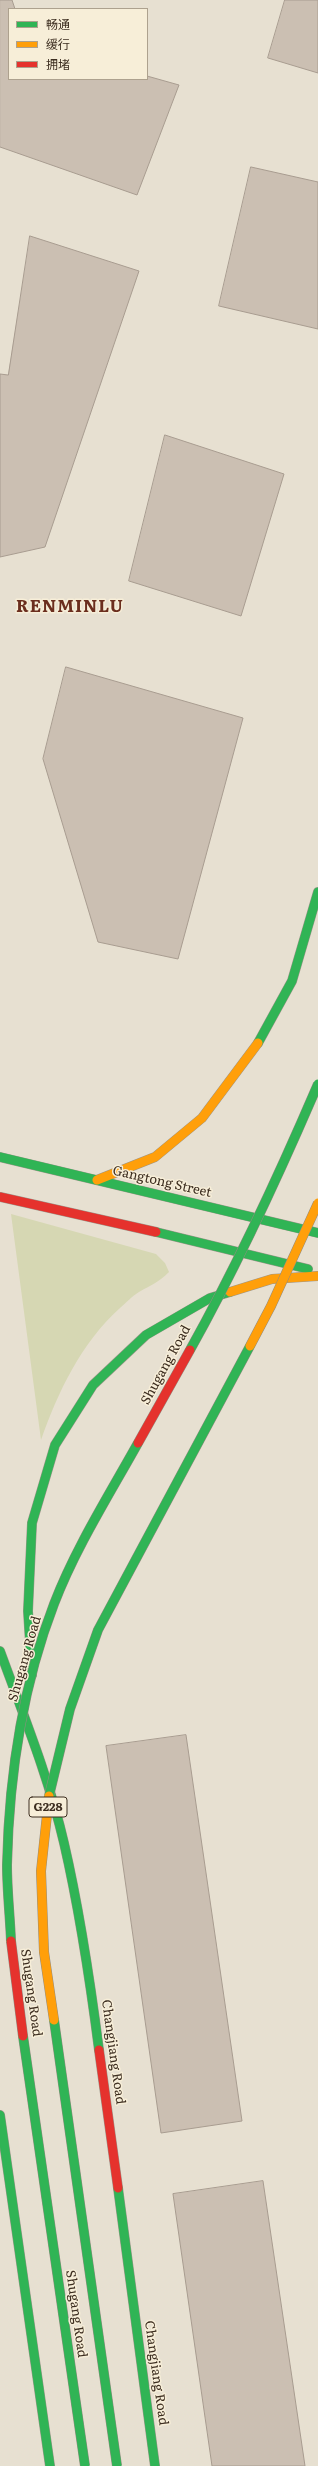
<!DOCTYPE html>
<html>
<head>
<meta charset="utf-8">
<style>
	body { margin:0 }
	#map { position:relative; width:318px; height:2466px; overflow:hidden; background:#e7e0d1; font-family:Literata,"Noto Sans SC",serif }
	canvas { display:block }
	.legend { position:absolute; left:8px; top:8px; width:140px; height:72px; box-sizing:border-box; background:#f7eed8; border:1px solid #ada18e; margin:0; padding:5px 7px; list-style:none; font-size:12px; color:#3d2e20 }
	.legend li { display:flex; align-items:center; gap:8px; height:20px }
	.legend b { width:20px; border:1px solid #ada18e }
</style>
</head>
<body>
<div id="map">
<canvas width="318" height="2466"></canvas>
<ul class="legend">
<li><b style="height:5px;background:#30b455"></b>畅通</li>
<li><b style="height:5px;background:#ff9f0a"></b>缓行</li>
<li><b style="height:5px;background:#e5322d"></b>拥堵</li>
</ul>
</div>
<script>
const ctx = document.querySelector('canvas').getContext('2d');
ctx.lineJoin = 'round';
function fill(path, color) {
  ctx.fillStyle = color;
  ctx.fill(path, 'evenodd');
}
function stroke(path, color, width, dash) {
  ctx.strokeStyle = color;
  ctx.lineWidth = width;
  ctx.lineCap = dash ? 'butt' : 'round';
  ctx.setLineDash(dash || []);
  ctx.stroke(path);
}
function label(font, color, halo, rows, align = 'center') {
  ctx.font = font + ' Literata,serif';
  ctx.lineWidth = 3;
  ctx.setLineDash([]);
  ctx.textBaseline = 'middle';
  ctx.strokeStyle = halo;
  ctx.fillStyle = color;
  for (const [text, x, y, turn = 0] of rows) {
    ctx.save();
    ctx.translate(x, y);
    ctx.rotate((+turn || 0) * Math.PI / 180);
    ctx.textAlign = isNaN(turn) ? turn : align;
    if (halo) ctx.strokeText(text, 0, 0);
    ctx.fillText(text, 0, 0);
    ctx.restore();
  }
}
fill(new Path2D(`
	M11 1214 156 1254 165 1263 169 1272C158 1283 151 1285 139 1292 132 1296 126 1303 120 1308 81 1343 58 1392 41 1440Z`), '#d6d7b3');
const building = new Path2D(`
	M0 0H12L15 9H9V79H147V76L179 85 137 195 0 147Z
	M285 0H318V73L268 58Z
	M251 167 318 182V329L219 306Z
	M30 236 139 271 45 547 0 557V374L8 375Z
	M165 435 284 474 241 616 129 581Z
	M66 667 243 718 178 959 98 942 43 759Z
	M186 1735 242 2121 161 2133 106 1746Z
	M263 2181 305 2466H212L173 2194Z`);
fill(building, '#cbbfb2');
stroke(building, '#a89c90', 1);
const fast = new Path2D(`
	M258 1043 292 981 318 892
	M0 1157 318 1233
	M156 1232 308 1269
	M0 1651C23 1714 49 1778 64 1843 80 1912 90 1980 99 2050
	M32 1675 28 1611 32 1523 55 1445 93 1385 146 1335 210 1298 230 1292
	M0 2115 50 2466
	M118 2188 155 2466`);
const slow = new Path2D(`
	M97 1180 155 1157 202 1118 258 1043
	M230 1292 272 1279 318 1276`);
const jam = new Path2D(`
	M0 1197 156 1232
	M99 2050 118 2188`);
stroke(fast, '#9c958a', 10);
stroke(slow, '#9c958a', 10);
stroke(jam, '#9c958a', 10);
stroke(fast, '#30b455', 9);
stroke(slow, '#ff9f0a', 9);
stroke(jam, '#e5322d', 9);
const fastBridge = new Path2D(`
	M190 1350C238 1264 279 1175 318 1084
	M49 1796 70 1709 98 1630 250 1346
	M11 1941C10 1916 7 1890 7 1865 9 1777 22 1687 54 1604 75 1549 109 1495 138 1443
	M54 2020 117 2466
	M23 2036 85 2466`);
const slowBridge = new Path2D(`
	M250 1346 271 1306 318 1203
	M49 1796 41 1871 44 1952 54 2020`);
const jamBridge = new Path2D(`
	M138 1443 190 1350
	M11 1941 23 2036`);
stroke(fastBridge, '#928b80', 10, []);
stroke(slowBridge, '#928b80', 10, []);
stroke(jamBridge, '#928b80', 10, []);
stroke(fastBridge, '#30b455', 9);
stroke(slowBridge, '#ff9f0a', 9);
stroke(jamBridge, '#e5322d', 9);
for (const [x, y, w] of [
	[48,1807,38]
]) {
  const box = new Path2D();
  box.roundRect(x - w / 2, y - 10, w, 20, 3);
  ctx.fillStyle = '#f7eed8';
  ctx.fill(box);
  stroke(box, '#3d2e20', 1);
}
label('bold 12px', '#3d2e20', null, [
	["G228",48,1807]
]);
label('13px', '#3d2e20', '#f7eed8', [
	["Gangtong Street",162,1182,13],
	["Shugang Road",166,1365,-61],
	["Shugang Road",25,1659,-74],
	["Shugang Road",31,1993,82],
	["Changjiang Road",113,2052,82],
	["Shugang Road",76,2314,82],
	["Changjiang Road",156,2373,82]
]);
ctx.letterSpacing = '1px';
label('bold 17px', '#6b2e1e', '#f7eed8', [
	["RENMINLU",70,607]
]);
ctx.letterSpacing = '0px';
</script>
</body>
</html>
